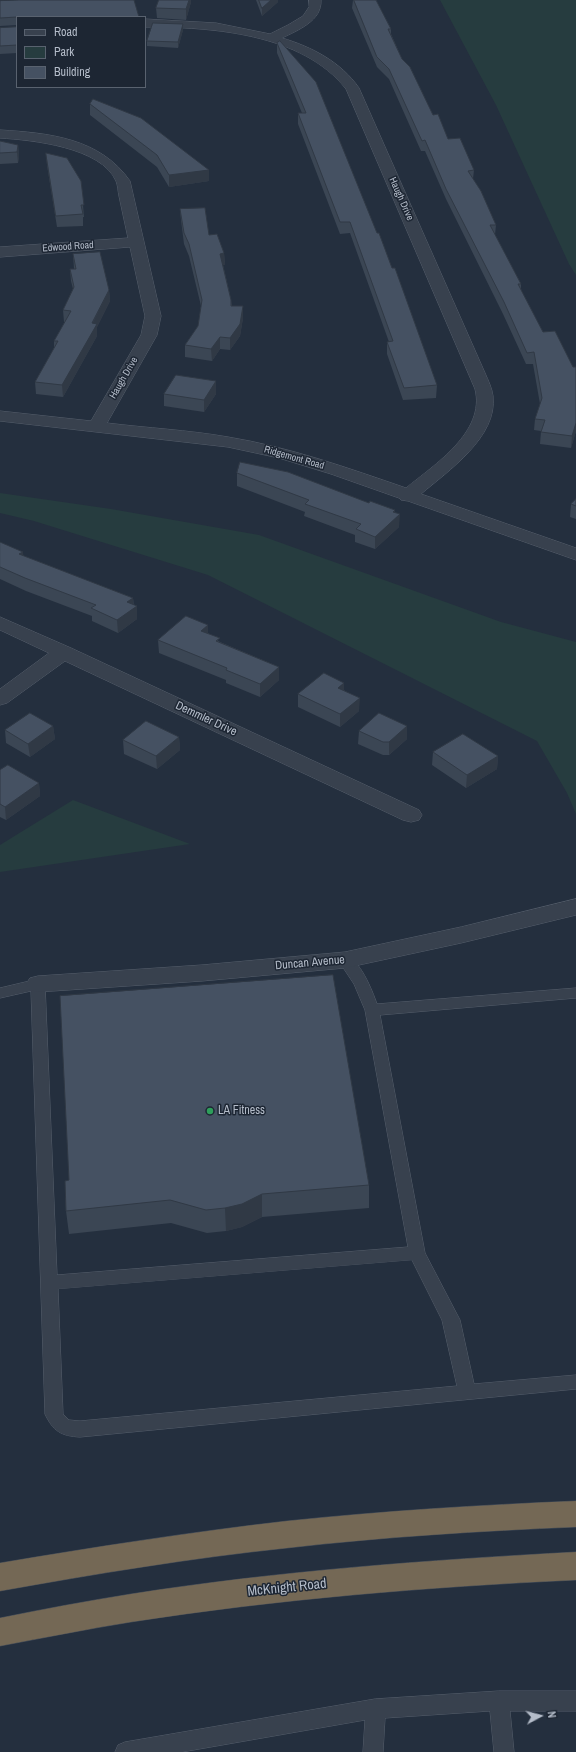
<!DOCTYPE html>
<html>
<head>
<meta charset="utf-8">
<style>
	body { margin:0 }
	#map { position:relative; width:576px; height:1752px; overflow:hidden; background:#242f3e; font-family:"Archivo Narrow",sans-serif }
	canvas { display:block }
	.legend { position:absolute; left:16px; top:16px; width:130px; height:72px; box-sizing:border-box; background:#1d2633; border:1px solid #59626f; margin:0; padding:5px 7px; list-style:none; font-size:12px; color:#b4bcc9 }
	.legend li { display:flex; align-items:center; gap:8px; height:20px }
	.legend b { width:20px; border:1px solid #59626f }
	.north { position:absolute; left:520px; top:1696px; width:40px; height:40px; -webkit-text-stroke:3px #1d2633; paint-order:stroke; rotate:83deg; font-size:11px; font-weight:700; line-height:16px; text-align:center; color:#b4bcc9 }
	.north::after { content:''; display:block; margin:auto; width:14px; height:18px; background:#b4bcc9; clip-path:polygon(50% 0,100% 100%,50% 72%,0 100%) }
</style>
</head>
<body>
<div id="map">
<canvas width="576" height="1752"></canvas>
<ul class="legend">
<li><b style="height:5px;background:#38414e"></b>Road</li>
<li><b style="height:11px;background:#263c3f"></b>Park</li>
<li><b style="height:11px;background:#455162"></b>Building</li>
</ul>
<div class="north">N</div>
</div>
<script>
const ctx = document.querySelector('canvas').getContext('2d');
ctx.lineJoin = 'round';
function fill(path, color) {
  ctx.fillStyle = color;
  ctx.fill(path, 'evenodd');
}
function stroke(path, color, width, dash) {
  ctx.strokeStyle = color;
  ctx.lineWidth = width;
  ctx.lineCap = dash ? 'butt' : 'round';
  ctx.setLineDash(dash || []);
  ctx.stroke(path);
}
function label(font, color, halo, rows, align = 'center') {
  ctx.font = font + ' "Archivo Narrow",sans-serif';
  ctx.lineWidth = 3;
  ctx.setLineDash([]);
  ctx.textBaseline = 'middle';
  ctx.strokeStyle = halo;
  ctx.fillStyle = color;
  for (const [text, x, y, turn = 0] of rows) {
    ctx.save();
    ctx.translate(x, y);
    ctx.rotate((+turn || 0) * Math.PI / 180);
    ctx.textAlign = isNaN(turn) ? turn : align;
    if (halo) ctx.strokeText(text, 0, 0);
    ctx.fillText(text, 0, 0);
    ctx.restore();
  }
}
fill(new Path2D(`
	M440 0H576V275L569 264 496 105Z
	M0 493 111 509 259 535 501 622 576 642V814L567 793 537 741 208 575 34 521 0 513Z
	M73 800 190 844 0 872V845Z`), '#263c3f');
const lane = new Path2D(`
	M345 955C360 959 372 990 377 1004L576 988V998L380 1015 425 1253 460 1320 474 1384 576 1375V1389L80 1437C61 1436 53 1431 45 1414L31 991 0 998V988L38 979 43 980 45 984 57 1275 408 1247 365 1010 354 984 338 960 340 956ZM412 1260 442 1320 457 1386 80 1421 69 1420 63 1414 58 1289Z
	M499 1691H576V1711H510L514 1752H494L490 1711 385 1718 383 1752H363L365 1720 182 1752H115L118 1745 125 1742 375 1699Z`);
const street = new Path2D(`
	M309 0H321C322 21 298 30 282 38 312 47 341 62 359 88L485 373C488 380 492 388 493 396 498 437 448 471 421 494L576 548V560L408 501 401 500 399 498 331 474 279 458 228 447 0 421V411L91 421 141 335 145 316 130 247 0 257V247L128 238C125 224 122 210 119 196 118 192 118 186 116 181 101 147 32 140 0 138V130C49 133 100 138 130 181L161 316 157 335 107 423C147 428 188 430 228 437 289 447 348 468 406 488 434 465 486 432 475 389L346 89C302 33 211 27 145 27V19L216 23 270 34 288 25 303 16 309 7Z
	M0 617 71 648 419 810 422 815 419 820 411 822 403 820 65 661 7 703 0 705V689L49 653 0 630Z
	M576 899V915L461 943 345 968 202 981 38 992 30 990 26 984 30 978 38 976 202 965 345 952 461 927Z`);
const highway = new Path2D(`
	M576 1501V1527C479 1531 383 1537 287 1548 191 1558 95 1574 0 1591V1563C95 1547 191 1532 287 1521 383 1511 479 1505 576 1501Z
	M576 1552V1580C427 1587 278 1599 131 1622 87 1629 43 1638 0 1646V1618C44 1609 87 1601 131 1594 278 1571 427 1560 576 1552Z`);
stroke(lane, '#565f6c', 1);
stroke(street, '#565f6c', 1);
stroke(highway, '#434c59', 1);
fill(lane, '#38414e');
fill(street, '#38414e');
fill(highway, '#746855');
fill(new Path2D(`
	M159 0H191V2L186 20 157 18 156 8Z
	M256 0H278V2L262 16Z
	M353 0H376L391 29V34L402 59 433 115 448 139 474 170 473 179 496 225 495 235 521 284V289L576 431 571 448 540 444 541 431 534 430 535 419 540 404 533 364H526L503 314 446 199 425 151H421L389 79 377 67 352 8Z
	M0 1 17 17V25L0 26Z
	M17 27V53L0 54V28Z
	M183 30 178 48 147 46V41Z
	M145 36 146 46H145Z
	M277 43 437 385 436 398 403 400 387 354V342H389L350 233 340 234 298 124V113H302L277 53Z
	M90 104 209 181 169 187 157 167 90 115Z
	M0 141 18 145 19 156 18 163 0 164Z
	M46 153 81 181 84 217H83V226L57 227 47 165Z
	M180 209 209 235 224 253 225 265H223L231 300 232 306H243V318L240 336 230 350 220 349 212 361 185 357V345L198 326 201 306 189 256 184 244 181 220Z
	M73 254 109 290 110 301 97 327V336L63 397 36 394 35 382 54 348V341L65 322H64L63 310 73 289 71 281 70 269H74Z
	M216 381V394L204 412 164 406V394Z
	M237 473 369 503 395 510V512L399 527 375 549 355 542V535L304 516 305 512 237 486Z
	M576 499V519L570 517 571 504Z
	M0 542 23 556 133 598 134 605 137 606V619L118 633 92 621V616L26 591 0 579Z
	M208 625V633L220 642 279 667V680L260 697 226 683V680L159 653 158 640Z
	M344 690 359 711 340 727 298 707V694Z
	M53 726 55 739 30 757 6 743 5 730Z
	M407 726V739L389 755H383L358 744 359 731Z
	M179 737 180 750 157 769 124 754 123 740Z
	M433 752 498 756 497 769 466 788 432 765Z
	M0 770 39 783 40 796 6 820 0 817Z
	M65 1181 369 1185V1208L262 1217 242 1227 226 1231 207 1233 171 1223 69 1234 66 1211Z`), '#3b4654');
fill(new Path2D(`
	M189 0H191V2L186 20V9Z
	M271 0H278V2L262 16V8Z
	M183 24V30L178 48V42Z
	M18 145 19 156 18 163 17 152Z
	M209 170V181L169 187V175Z
	M224 253 225 265H220V254Z
	M109 290 110 301 97 327V336L63 397 62 385Z
	M243 306V318L240 336 230 350V338Z
	M220 337V349L212 361 211 349Z
	M216 381V394L204 412V400Z
	M576 423V431L571 448 572 436Z
	M395 510 394 519 400 514 399 527 375 549V537L393 512Z
	M23 552 24 564 19 554Z
	M133 598 134 608 137 606V619L118 633 117 620 127 602Z
	M208 625V638L201 631Z
	M279 667V680L260 697V684Z
	M344 683V696L338 688Z
	M360 698 359 711 340 727V714Z
	M53 726 55 739 30 757 28 744Z
	M407 726V739L389 755V742Z
	M179 737 180 750 157 769 156 756Z
	M498 756 497 769 466 788 467 775Z
	M39 783 40 796 6 820 5 807Z
	M262 1194V1217L242 1227 226 1231 225 1208Z`), '#303945');
const building = new Path2D(`
	M19 0H134L139 17H17L0 18V1Z
	M159 0H189L186 9 156 8Z
	M259 0H271L262 8Z
	M354 0H376L391 29H388L402 59 410 67 433 115 438 114 448 139 460 138 474 170 468 171 481 191 496 225H490L521 284H518L543 332 555 331 573 367H576V423L572 436 541 432 545 420 535 419 542 398 534 352 527 353 504 302 446 189 425 140 422 141 389 69 377 57Z
	M153 23 183 24 178 42 147 41Z
	M17 27V45L0 46V28Z
	M280 41 316 82 377 233H379L392 268H395L437 385 404 388 387 342 393 341 350 222H340L298 113H306L277 43Z
	M93 99 141 118 209 170 169 175 157 155 90 104Z
	M0 141 18 145 17 152 0 153Z
	M46 153 67 158 81 181 84 205H81L83 214 56 216Z
	M205 208 209 235 217 234 224 253 220 254 231 300V306H243L240 324 230 338 220 337 211 349 185 345 198 326 202 300 189 244 184 233 180 209Z
	M100 252 109 290 92 323 97 324 62 385 35 382 58 341H54L71 311 63 310 74 287 70 269H76L73 254Z
	M176 375 216 381 204 400 164 394Z
	M240 462 288 472 369 503 370 501 395 510 393 512 400 514 375 537 356 529 361 524 305 504 309 500 237 473Z
	M576 499V506L571 504Z
	M0 542 23 552 19 554 133 598 127 602 137 606 117 620 91 608 96 605 25 578 0 567Z
	M186 616 208 625 201 631 220 638 216 641 279 667 260 684 226 670 227 668 158 640Z
	M324 673 344 683 338 688 360 698 340 714 298 694Z
	M30 713 53 726 28 744 5 730Z
	M379 713 407 726 389 742H383L359 731Z
	M146 721 179 737 156 756 123 740Z
	M463 734 498 756 467 775 433 752Z
	M8 765 39 783 5 807 0 804V770Z
	M333 975 369 1185 262 1194 242 1204 225 1208 206 1210 170 1200 66 1211 65 1181 69 1180 60 996Z`);
fill(building, '#455162');
stroke(building, '#303945', 1);
for (const [x, y, r, color] of [
	[210,1111,4,"#2e9e5b"]
]) {
  const dot = new Path2D();
  dot.arc(x, y, r, 0, 2 * Math.PI);
  ctx.fillStyle = color;
  ctx.fill(dot);
  stroke(dot, '#1d2633', 1.5);
}
label('10px', '#b4bcc9', '#1d2633', [
	["Haugh Drive",401,199,66],
	["Edwood Road",68,247,-4],
	["Haugh Drive",124,378,-60],
	["Ridgemont Road",294,458,16]
]);
label('12px', '#b4bcc9', '#1d2633', [
	["Demmler Drive",206,719,25],
	["Duncan Avenue",310,963,-5]
]);
label('12px', '#b4bcc9', '#1d2633', [
	["LA Fitness",218,1111]
], 'left');
label('14px', '#b4bcc9', '#1d2633', [
	["McKnight Road",287,1588,-6]
]);
</script>
</body>
</html>
